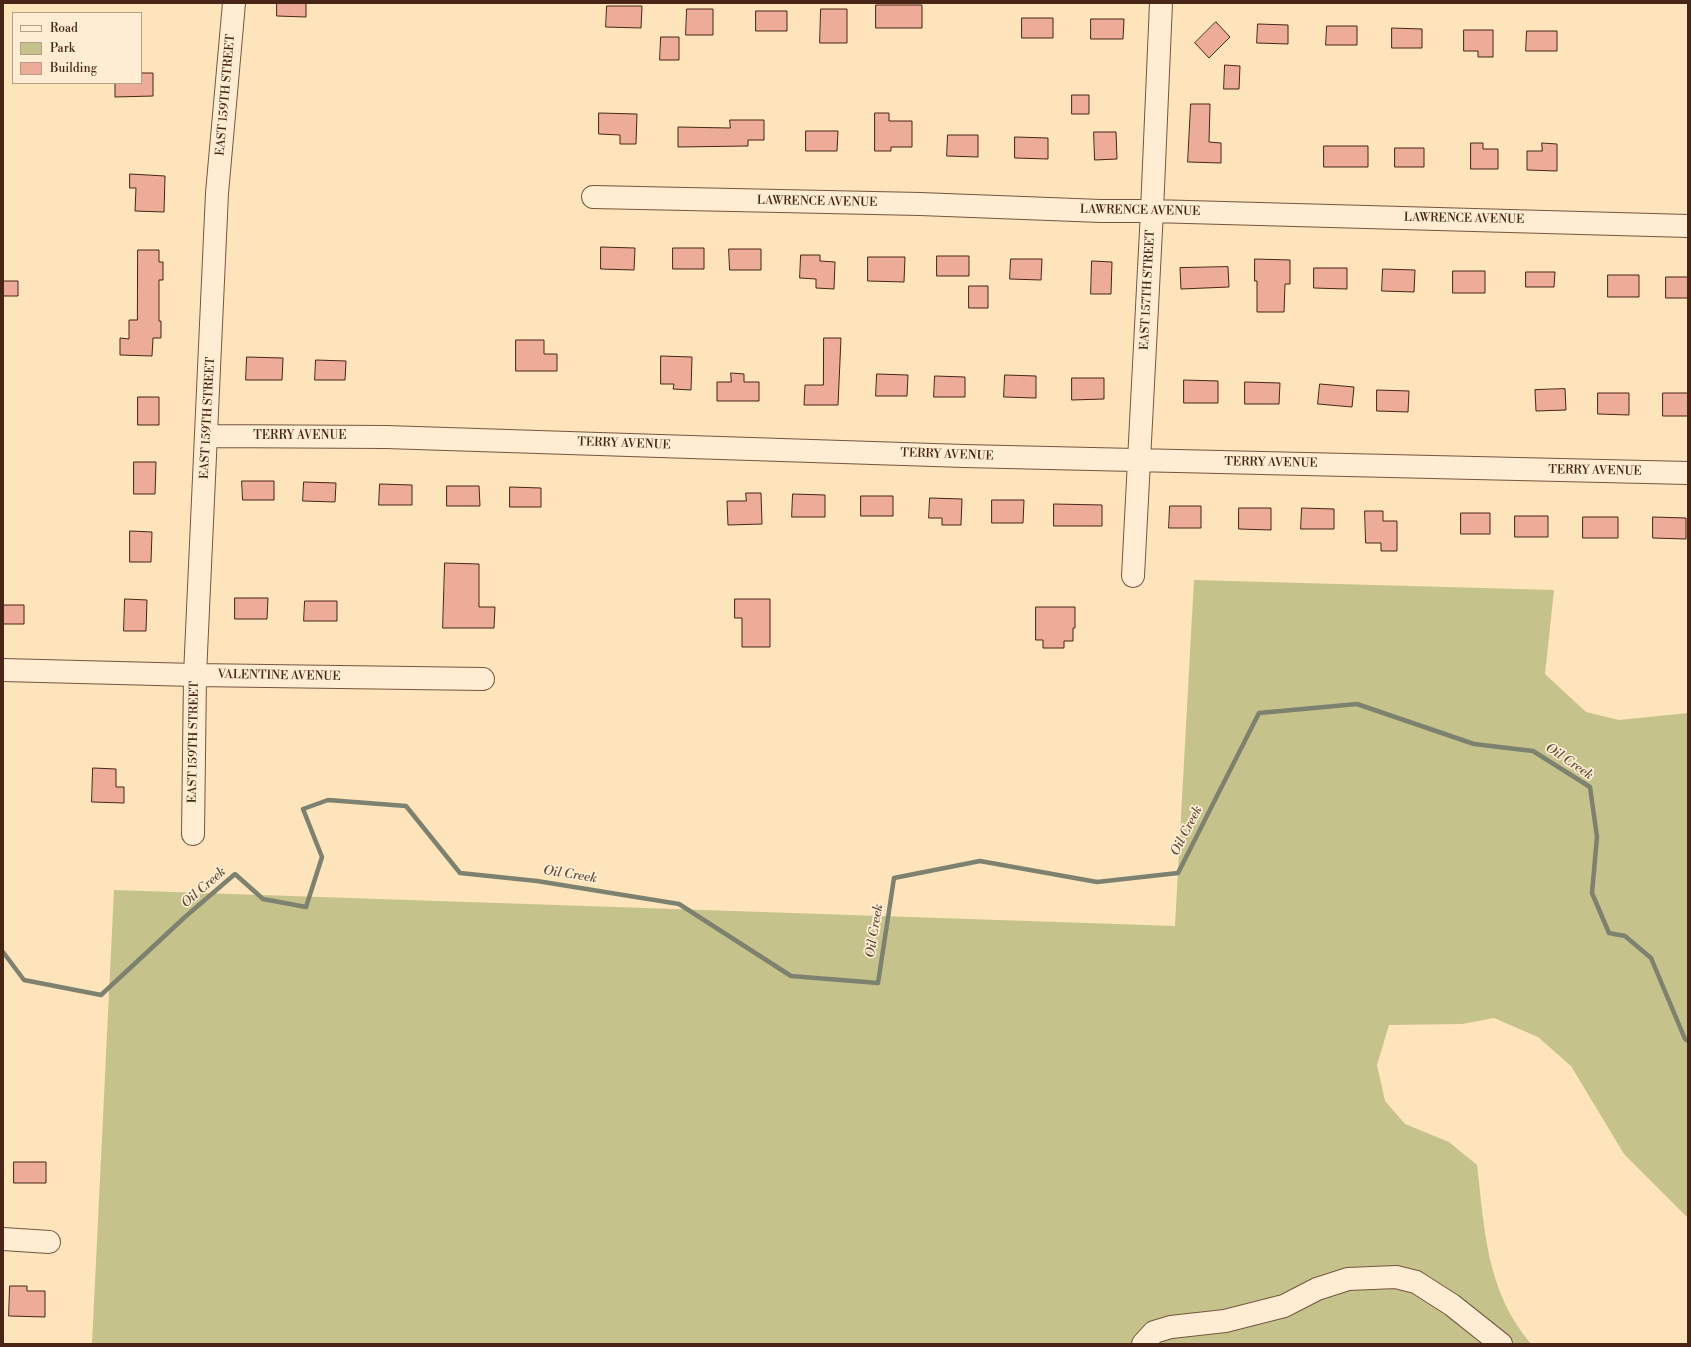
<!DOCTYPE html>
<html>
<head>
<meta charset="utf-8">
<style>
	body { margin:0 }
	#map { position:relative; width:1691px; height:1347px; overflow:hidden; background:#fde4ba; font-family:"Libre Bodoni",serif }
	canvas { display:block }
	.frame { position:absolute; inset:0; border:4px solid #482517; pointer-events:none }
	.legend { position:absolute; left:12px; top:12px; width:130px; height:72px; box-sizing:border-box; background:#feedd2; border:1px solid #b59d87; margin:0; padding:5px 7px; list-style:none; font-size:12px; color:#482517 }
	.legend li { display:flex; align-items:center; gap:8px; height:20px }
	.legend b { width:20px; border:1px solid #b59d87 }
</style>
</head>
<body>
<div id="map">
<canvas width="1691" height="1347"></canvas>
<div class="frame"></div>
<ul class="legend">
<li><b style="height:5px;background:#feedd2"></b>Road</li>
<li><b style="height:11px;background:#c6c28b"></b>Park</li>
<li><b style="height:11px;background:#ecac98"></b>Building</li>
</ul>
</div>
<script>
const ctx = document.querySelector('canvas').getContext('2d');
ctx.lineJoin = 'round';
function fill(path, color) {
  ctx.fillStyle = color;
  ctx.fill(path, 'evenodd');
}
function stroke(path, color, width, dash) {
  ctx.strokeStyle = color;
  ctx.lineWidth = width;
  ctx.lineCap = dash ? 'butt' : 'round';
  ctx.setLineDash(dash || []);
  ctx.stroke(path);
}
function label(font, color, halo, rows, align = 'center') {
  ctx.font = font + ' "Libre Bodoni",serif';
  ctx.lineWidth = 3.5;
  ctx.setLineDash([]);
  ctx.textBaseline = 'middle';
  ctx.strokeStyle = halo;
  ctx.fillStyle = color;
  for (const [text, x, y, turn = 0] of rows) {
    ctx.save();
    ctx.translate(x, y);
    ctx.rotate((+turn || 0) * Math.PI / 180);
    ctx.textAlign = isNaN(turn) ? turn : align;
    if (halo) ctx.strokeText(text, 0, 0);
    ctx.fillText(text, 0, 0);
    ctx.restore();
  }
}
fill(new Path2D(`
	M1194 580 1554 590 1545 674 1586 712 1619 720 1688 713V1218L1624 1154 1571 1066 1538 1037 1494 1018 1462 1024 1389 1025 1377 1065 1385 1101 1405 1124 1449 1142 1477 1165C1485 1232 1486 1290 1531 1344H92L114 890 1175 926Z`), '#c6c28b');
stroke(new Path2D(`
	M3 952 24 980 101 995 185 917 235 874 263 899 306 907 322 857 303 809 328 800 406 806 460 873 537 881 679 904 791 976 878 983 894 878 980 861 1097 882 1178 873 1259 713 1357 704 1474 744 1533 751 1590 787 1597 837 1592 893 1609 933 1625 936 1651 958 1685 1039 1688 1041`), '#7d8170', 4.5);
const building = new Path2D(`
	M277 3H306V17L277 16Z
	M876 5H922V28H876Z
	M607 6H642L641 28 606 27Z
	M687 9H713V35H686Z
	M821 9H847V43H820Z
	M756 11H787V31H756Z
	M1022 18H1053V38H1022Z
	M1091 19H1124L1123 39H1091Z
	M1216 22 1230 37 1209 58 1195 43Z
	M1258 24 1288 25V44L1257 43Z
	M1327 26H1357V45H1326Z
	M1392 28 1422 29V48H1392Z
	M1464 30H1493V57H1478V51H1464Z
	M1527 31H1557V51H1526Z
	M661 37H679V60H660Z
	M1225 65 1240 66 1239 89H1224Z
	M141 73H153V96L115 97V83H141Z
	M1072 95H1089V114H1072Z
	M1191 104H1210L1209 142 1221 143V163L1188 162Z
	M599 113 637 114 636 144H620V135L599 134Z
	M875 113H889V121H912V147H891V151H875Z
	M730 120H764V140H748V146L678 147V127L730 128Z
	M806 131H838L837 151H806Z
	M1094 132H1116L1117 159 1095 160Z
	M948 135H978V157L947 156Z
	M1015 137 1048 138V159L1015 158Z
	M1471 143H1483V149H1498V169H1471Z
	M1542 143 1557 144V171L1527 170V151H1542Z
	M1324 146H1368V167H1324Z
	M1395 148H1424V167H1395Z
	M130 174 165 176 164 212 135 211 136 188H130Z
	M601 247 635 248 634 270 601 269Z
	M673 248H704V269H673Z
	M729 249H761V270H730Z
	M138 250H159V262H163V280H159V321H161V338H153L152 356 120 355V338L129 339V320H137Z
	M801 255H820V261L835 262 834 289 816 288V279L800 278Z
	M937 256H969V276H937Z
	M868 257H905L904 282 868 281Z
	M1011 259H1042L1041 280 1010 279Z
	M1255 259 1290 260V284H1285L1284 312H1257V281H1255Z
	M1092 261 1112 262 1111 294H1091Z
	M1228 267 1229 287 1181 289 1180 268Z
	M1314 268H1347V289L1314 288Z
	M1383 269 1415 270 1414 292 1382 291Z
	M1453 271H1485V293H1453Z
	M1526 272H1555L1554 287H1526Z
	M1608 275H1639V297H1608Z
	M1666 277H1688V298H1666Z
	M3 281H18V296H3Z
	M969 286H988V308H969Z
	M824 338H841L838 405H804L805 385H823Z
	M516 340H544V354H557V371H516Z
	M661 356 692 357 691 390 673 389 674 384H661Z
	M247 357 283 358 282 380H246Z
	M316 360 346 361 345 380H315Z
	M731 373 744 374V382H759V401H717V382H731Z
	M877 374 908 375 907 396H876Z
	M1005 375 1036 376V398L1004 397Z
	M935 376 965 377V397H934Z
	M1072 378H1104V399L1072 400Z
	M1184 380 1218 381V403H1184Z
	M1245 382 1280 383 1279 404H1245Z
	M1320 384 1354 387 1352 407 1318 404Z
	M1565 389 1566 410 1536 411 1535 390Z
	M1377 390 1409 391 1408 412 1377 411Z
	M1598 393H1629V415L1598 414Z
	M1663 393H1688V416H1663Z
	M138 397H159V425H138Z
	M134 462H156L155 494H134Z
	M242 481H274V500H243Z
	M304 482 336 483 335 502 303 501Z
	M380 484 412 485V505H379Z
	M447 486H479L480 506H447Z
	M510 487 541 488V507H510Z
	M746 493H761L762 524 728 525 727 501H746Z
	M793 494 825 495V517H792Z
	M861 496H893V516H861Z
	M930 498 962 499 961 525H942V518H929Z
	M992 500H1024L1023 523H992Z
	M1054 504 1102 505V526H1054Z
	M1170 506H1201V528H1169Z
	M1239 508H1271V530L1239 529Z
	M1302 508 1334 509V529H1301Z
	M1365 511H1383V521H1397V551H1381V543H1366Z
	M1461 513H1490V534H1461Z
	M1515 516H1548V537H1515Z
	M1583 517H1618V538H1583Z
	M1653 517 1686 518V539L1653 538Z
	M130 531 152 532 151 562H130Z
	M445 563 479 564V607H495L494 628H443Z
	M235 598H268L267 619H235Z
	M125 599 147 600 146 631H124Z
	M735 599H770V647H742V618H735Z
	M305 601H337V621H304Z
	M3 605H24V624H3Z
	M1036 607H1075V628H1073V641H1064V648H1043V640H1036Z
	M93 768 116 769V787H124V803L92 802Z
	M14 1162H46V1183H14Z
	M10 1286H27V1291H45V1317L9 1316Z`);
fill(building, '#ecac98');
stroke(building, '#482517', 1);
const minor = new Path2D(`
	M593 197 920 204 1101 211H1152L1688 226
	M207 436 386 437 964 456 1688 473
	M1133 576 1152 211 1161 3
	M3 670 195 675 483 679
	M193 834 195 675 217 193 234 3
	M3 1239 49 1242
	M1143 1344 1154 1332 1171 1327 1225 1321 1284 1306 1317 1289 1348 1279 1396 1277 1416 1282 1452 1305 1501 1344`);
stroke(minor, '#755540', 24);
stroke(minor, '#feedd2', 22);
label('12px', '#482517', '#feedd2', [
	["EAST 159TH STREET",226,95,-85],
	["LAWRENCE AVENUE",817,202,1],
	["LAWRENCE AVENUE",1140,211,1],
	["LAWRENCE AVENUE",1464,219,1],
	["EAST 157TH STREET",1148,290,-87],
	["EAST 159TH STREET",208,418,-87],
	["TERRY AVENUE",300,436],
	["TERRY AVENUE",624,444,2],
	["TERRY AVENUE",947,455,2],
	["TERRY AVENUE",1271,463,1],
	["TERRY AVENUE",1595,471,1],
	["VALENTINE AVENUE",279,676,1],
	["EAST 159TH STREET",194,742,-89]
]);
label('italic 13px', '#5e4c3c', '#feedd2', [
	["Oil Creek",1569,762,34],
	["Oil Creek",1187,831,-63],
	["Oil Creek",570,875,9],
	["Oil Creek",204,888,-41],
	["Oil Creek",875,931,-81]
]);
</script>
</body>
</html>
